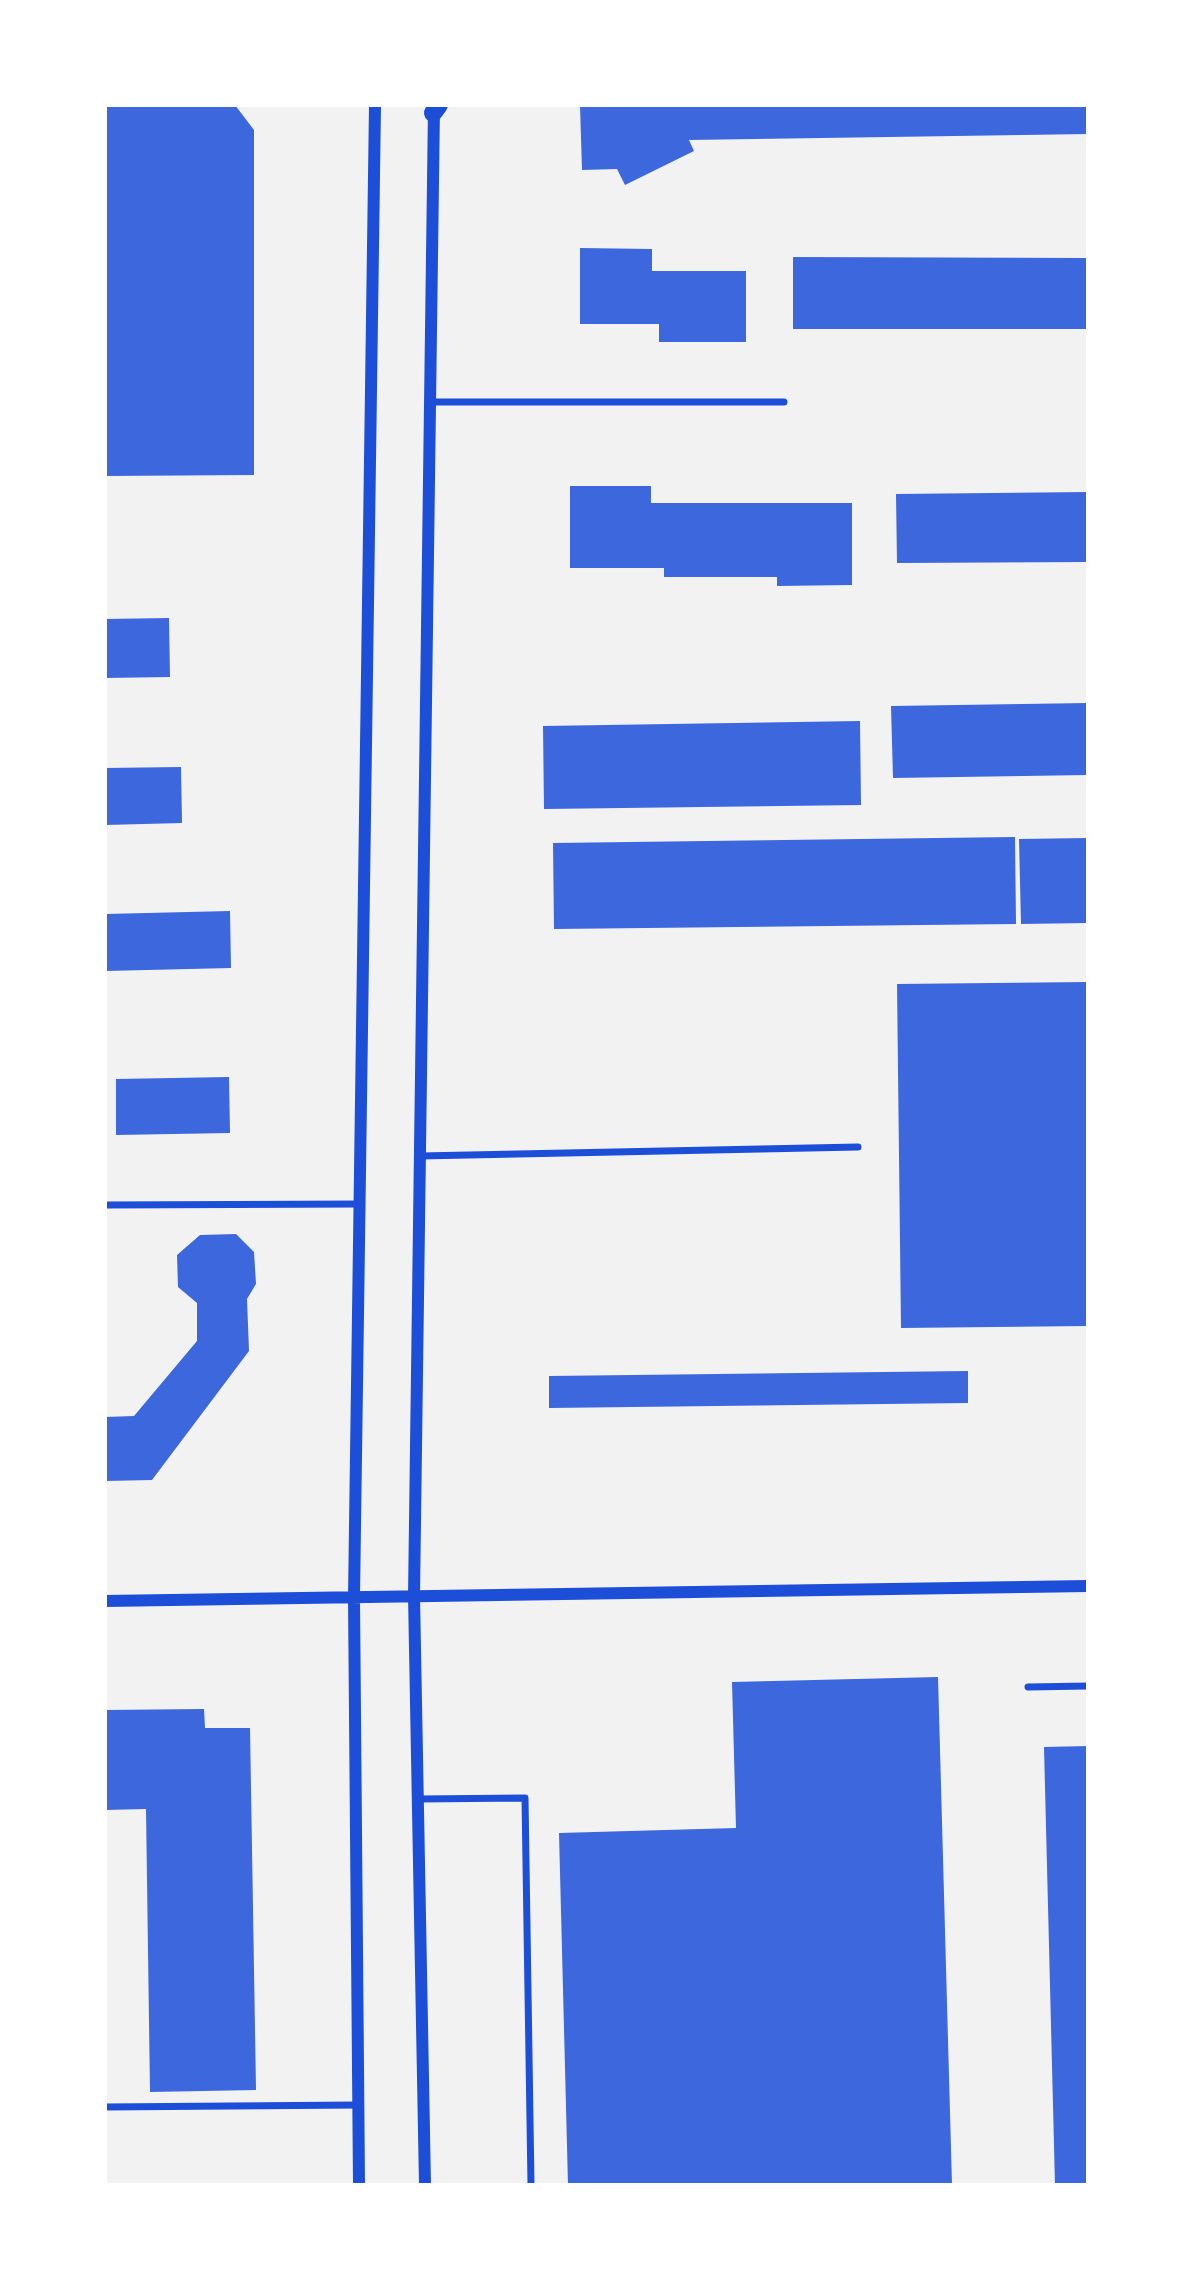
<!DOCTYPE html>
<html>
<head>
<meta charset="utf-8">
<style>
	body { margin:0 }
	#map { position:relative; width:1193px; height:2290px; overflow:hidden; background:#f2f2f2; font-family:"Zilla Slab",serif }
	canvas { display:block }
	.frame { position:absolute; inset:0; border:107px solid #fff; pointer-events:none }
</style>
</head>
<body>
<div id="map">
<canvas width="1193" height="2290"></canvas>
<div class="frame"></div>
</div>
<script>
const ctx = document.querySelector('canvas').getContext('2d');
ctx.lineJoin = 'round';
function fill(path, color) {
  ctx.fillStyle = color;
  ctx.fill(path, 'evenodd');
}
function stroke(path, color, width, dash) {
  ctx.strokeStyle = color;
  ctx.lineWidth = width;
  ctx.lineCap = dash ? 'butt' : 'round';
  ctx.setLineDash(dash || []);
  ctx.stroke(path);
}
fill(new Path2D(`
	M105 105H235L254 130V475L105 476Z
	M580 105H1088V134L689 140 694 151 625 185 617 169 582 170Z
	M580 248 652 249V271H746V342H659V324H580Z
	M793 257 1087 258V329H793Z
	M570 486H651V503H852V585L777 586V577H664V568H570Z
	M1088 492V562L897 563 896 494Z
	M169 618 170 677 105 678V619Z
	M1088 703V775L893 778 891 706Z
	M860 721 861 805 544 809 543 726Z
	M181 767 182 823 105 825V768Z
	M1015 837 1016 924 554 929 553 843Z
	M1088 838V923L1021 924 1019 839Z
	M230 911 231 968 105 971V914Z
	M1088 982V1326L901 1328 897 984Z
	M229 1077 230 1133 116 1135V1079Z
	M236 1234 254 1252 256 1284 247 1299 249 1351 152 1480 105 1481V1417L134 1416 197 1341V1303L178 1287 177 1255 200 1235Z
	M968 1371V1403L549 1408V1376Z
	M938 1677 952 2185H568L559 1833 736 1828 732 1682Z
	M204 1709 205 1728H250L256 2090 150 2092 146 1809 105 1810V1710Z
	M1088 1746V2185H1055L1044 1747Z`), '#3d67dc');
stroke(new Path2D(`
	M429 402H784
	M420 1156 858 1147
	M105 1205 360 1204
	M1028 1687 1088 1686
	M418 1799 525 1798 531 2185
	M105 2107 358 2105`), '#1d4ed8', 7);
stroke(new Path2D(`
	M105 1601 1088 1586
	M359 2185 354 1597 375 105
	M425 2185 414 1595 434 107`), '#1d4ed8', 12);
stroke(new Path2D(`
	M433 113 439 105`), '#1d4ed8', 18);
</script>
</body>
</html>
